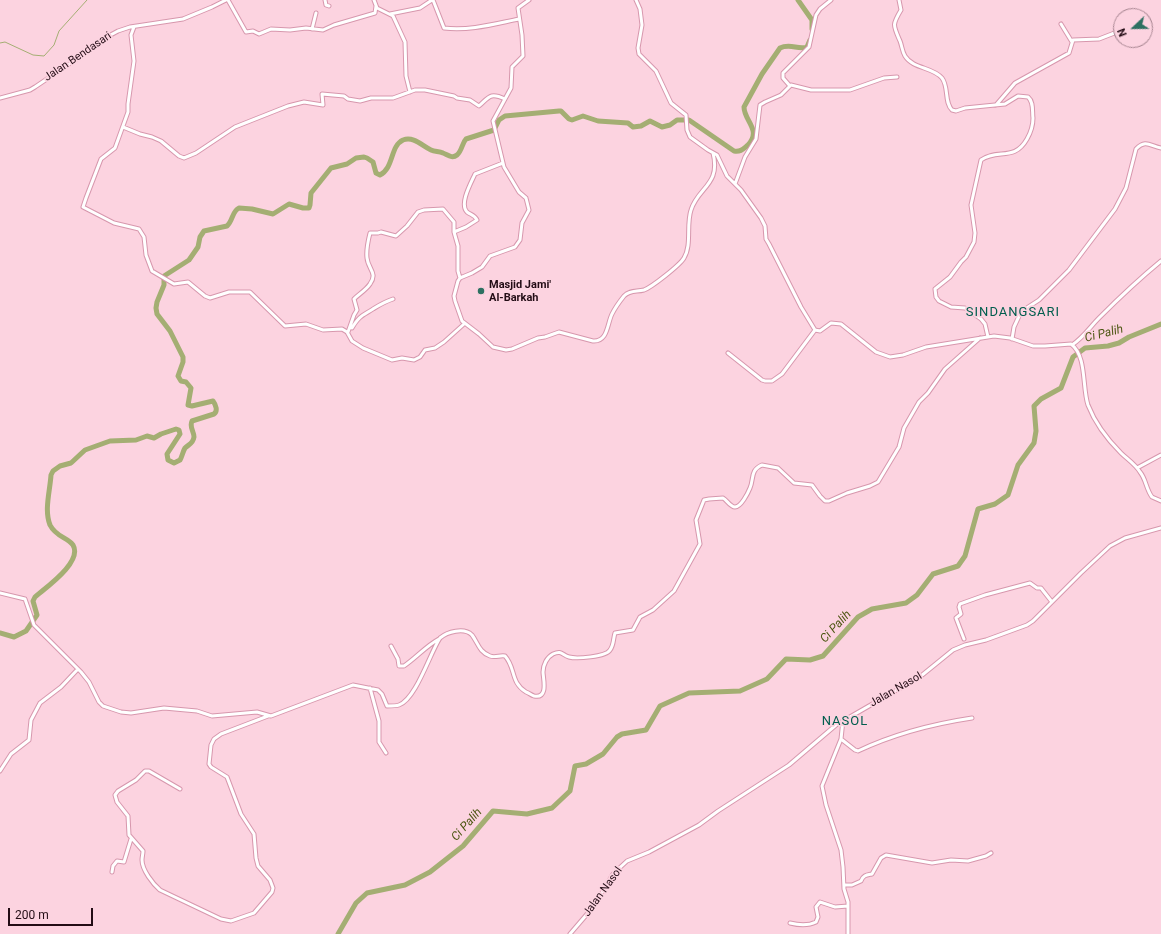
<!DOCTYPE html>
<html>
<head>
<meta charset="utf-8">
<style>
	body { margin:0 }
	#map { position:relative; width:1161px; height:934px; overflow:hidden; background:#fcd3e0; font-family:Roboto,sans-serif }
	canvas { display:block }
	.north { position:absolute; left:1113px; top:8px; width:40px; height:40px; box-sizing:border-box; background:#fcd3e0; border:1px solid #a5838f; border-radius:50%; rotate:248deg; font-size:11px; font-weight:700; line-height:16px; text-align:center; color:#230c15 }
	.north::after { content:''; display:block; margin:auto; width:14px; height:18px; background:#2d7061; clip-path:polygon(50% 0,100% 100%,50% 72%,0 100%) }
	.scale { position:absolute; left:8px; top:908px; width:85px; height:18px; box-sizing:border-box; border:2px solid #230c15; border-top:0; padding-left:5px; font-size:12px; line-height:14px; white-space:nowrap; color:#230c15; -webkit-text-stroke:3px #fcd3e0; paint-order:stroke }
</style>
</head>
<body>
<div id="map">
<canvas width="1161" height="934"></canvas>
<div class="north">N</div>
<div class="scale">200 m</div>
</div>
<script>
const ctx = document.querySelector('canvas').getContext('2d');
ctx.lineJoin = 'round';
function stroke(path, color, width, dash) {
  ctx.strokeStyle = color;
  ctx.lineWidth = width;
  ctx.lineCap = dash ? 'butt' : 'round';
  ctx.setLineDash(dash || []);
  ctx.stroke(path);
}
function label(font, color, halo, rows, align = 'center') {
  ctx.font = font + ' Roboto,sans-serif';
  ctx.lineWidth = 3.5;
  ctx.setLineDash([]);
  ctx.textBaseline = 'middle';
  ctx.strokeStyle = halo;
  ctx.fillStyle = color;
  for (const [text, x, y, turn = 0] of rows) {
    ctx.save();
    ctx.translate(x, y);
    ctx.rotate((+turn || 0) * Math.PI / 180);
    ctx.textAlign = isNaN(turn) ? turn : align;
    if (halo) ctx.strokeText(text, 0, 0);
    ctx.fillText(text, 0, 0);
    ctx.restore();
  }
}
stroke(new Path2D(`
	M0 43 5 42 33 55 44 56 54 45 59 31 87 0`), '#a4ae73', 1);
stroke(new Path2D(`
	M798 0 812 20V29
	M0 633 14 637 26 631 37 615 33 601 35 597C45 588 83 562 73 545 67 537 56 537 50 525 44 510 50 491 51 475L53 471 60 466 71 463 85 450 110 441 136 440 147 436 154 438 161 434 176 429 179 430 180 434 167 454 168 460 174 463 180 460C182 457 183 451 185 448 189 444 193 444 194 437 194 431 189 427 192 421L214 414C218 411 216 405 213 401L192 406 188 405 191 388 186 382 181 381 178 376 183 362V357L170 331 157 314 156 308 157 302 164 285V276L189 260 198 247 200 237 204 231 227 226C233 221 232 211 239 208L252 209 273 214 289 204 303 208H309L310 205 311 193 331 168 347 164 356 158 364 157 367 158 373 162 376 173 380 175C394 168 390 146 403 140 414 136 422 146 431 150 435 152 439 151 443 153 448 155 452 159 457 155 462 151 462 143 466 139L494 130 499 120 505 116 559 111H561L569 119 572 120 583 116 598 121 628 123 633 127 641 126 650 121 662 127 670 125 677 120H689L734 151C741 152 743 149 748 145 762 130 744 121 744 107L762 74 780 48C790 43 798 50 807 47L810 40
	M338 934 356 903 367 893 405 885 430 872 463 846 493 811 527 814 552 808 570 791 575 766 586 764 603 754 617 737 622 734 646 730 660 706 689 693 740 691 767 679 786 659 810 660 823 656 858 617 872 609 906 603 917 595 933 574 958 566 965 556 978 509 995 504 1008 495 1018 465 1034 443 1036 431 1034 406 1041 399 1061 388 1073 357 1085 348 1108 346 1119 343 1129 337 1161 324`), '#a4ae73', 5);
const street = new Path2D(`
	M228 0 246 32 253 31 259 34 271 29 290 30 306 28 323 30 334 25 375 13 376 6
	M325 0 326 5 329 6
	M374 0 377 8 393 16 405 42 406 76 410 92
	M433 0 444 28C470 31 494 24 519 19
	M529 0 518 8 522 35 523 56 512 67 511 88 493 121 504 167 519 192 526 198 529 210 522 223 520 240 515 247 490 256 482 267 472 273 460 278 458 281 454 296 455 301 462 321 479 334 493 347 506 350 512 349 538 338 545 337 559 332 593 341C608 342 607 324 612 314 615 308 620 301 624 296 630 290 636 292 644 290 652 287 680 265 684 258 692 245 686 225 691 210 698 187 721 185 713 153
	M636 0 640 9 642 25 638 48 639 54 656 71 671 103 686 115 687 130 690 137 708 150 717 155 727 176 741 190 761 218 765 226 766 239 769 244 801 307 815 330 820 331 831 323 841 324 876 352 890 357 903 355 926 347 994 336 1010 338 1033 346H1045L1071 344C1087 356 1082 387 1088 405 1095 423 1107 439 1121 453 1127 459 1135 464 1140 472 1146 479 1146 489 1152 497L1161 501
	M899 0 901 10C892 25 893 25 900 41 902 46 902 51 905 56 913 69 933 67 942 78 949 87 944 102 952 110L956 111 965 108 1005 104 1018 96 1028 97C1034 102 1032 111 1033 118 1033 126 1031 132 1027 139 1014 162 998 148 981 160L971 205 975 233 974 242 966 257 961 262 950 277 935 289 936 297 939 301 951 307 965 308 981 319 985 324 988 337
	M390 14 420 8 432 0
	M1061 24 1072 42
	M134 27 131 35 134 61 128 104V112L115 148 101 159 86 198 83 207 114 223 139 229 144 237 146 255 152 271 174 284 188 282 205 296 210 298 229 292H250L285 326 306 324 323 330 342 329 347 332 352 341 363 348 392 360 402 358 414 360 420 357 425 350 435 348 444 342 464 324
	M312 29 316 13
	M790 86 783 78V73L809 47 816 15 820 9 831 0
	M0 98 30 90 35 87 96 46 105 38 118 31 130 27 183 19 212 7 226 0
	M996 105 1015 83 1069 53 1073 40 1099 39 1117 32
	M123 127 140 134 152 137 161 141 179 156 184 158 196 153 235 127 288 106 304 102 323 105 322 94 344 96 348 99 360 101 371 98H393L415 90H425L454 96 457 98 470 100 479 106C489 97 490 92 505 99
	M735 184 745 157 756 139 760 105 765 102 781 95 791 85 811 90H850L884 78 897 77
	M454 232 466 227 477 220C475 215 471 215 467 212 459 204 471 183 475 174L503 163
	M352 328C359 316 362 316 373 309 381 304 384 302 393 299
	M348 332 354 315 357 310 354 299C359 294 366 290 370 284 378 273 368 269 367 258 366 250 368 241 370 233H378L381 232 396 236 407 226 418 212 424 210 443 209 454 222V232L458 246V271L460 278
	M1012 339 1014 327 1020 314 1022 311 1039 300 1069 270 1115 209 1126 188 1136 149C1146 139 1150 146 1161 148
	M1072 345C1083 338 1090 327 1099 318 1119 298 1139 279 1161 261
	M728 353 762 380 765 381H772L782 374 815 330
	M1137 468 1161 455
	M0 593 25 599 34 625 81 672 89 682 99 702 103 706 121 712 131 713 164 708 197 711 212 716 257 712 271 716 353 685 378 690 382 694 387 706C391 706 396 706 399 705 416 699 430 653 440 638 447 632 464 627 472 635 478 643 479 652 490 656 495 658 500 655 505 656 516 668 510 682 526 692 529 693 531 695 534 696 549 699 543 678 543 672 543 665 547 657 553 654 562 650 562 655 569 657 576 659 606 657 610 650 614 645 613 639 615 633L633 630 640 617 653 610 674 591 700 544 696 520 704 500 709 499 723 498C727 500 730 507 735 507 741 507 748 493 750 488 754 479 750 470 762 465L778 468 794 483 812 485 820 496 825 501H829L847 493 870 486 878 482 899 447 904 428 919 402 928 393 945 369 980 338
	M964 639 956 618 961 614 959 607 960 604 985 595 1030 583 1037 588H1041L1052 602
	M391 646 398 659 399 666H404C416 658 426 646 439 639
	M370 688 379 721V742L386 753
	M843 720 841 739 822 786 826 805 841 850 843 867 844 889 848 902V934
	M841 739 855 750 858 751C894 734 932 724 972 718
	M0 771 11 754 29 740 31 720 40 703 61 687 78 669
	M180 789 149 771H145L136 780 118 791 115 795 117 802 128 816 129 835 143 851C143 854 142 857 142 860 142 870 153 884 160 890L221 919 231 921 254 913 272 892 273 888 270 880 258 866 256 858 254 834 241 814 227 777 211 767 209 764 211 745 214 739 221 734 268 716
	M112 872 113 866 117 861 124 862 131 839
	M844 885H852L861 881C863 875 867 875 872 874L881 858 886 855 932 863 951 860 968 861 986 856 991 853
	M790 923C798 925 808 926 816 922L818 917 816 907 820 902 835 907 848 906
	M570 934 594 906 613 874 627 861 649 852 699 825 718 811 789 765 836 725 921 676 953 650 965 645 986 640 1027 625 1033 621 1081 573 1110 546 1125 538 1161 528`);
stroke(street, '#d797ad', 5);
stroke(street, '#fff', 3);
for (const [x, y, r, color] of [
	[481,291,4,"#2d7061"]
]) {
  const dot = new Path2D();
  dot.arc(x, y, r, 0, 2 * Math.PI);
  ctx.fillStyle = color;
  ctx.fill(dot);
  stroke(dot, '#fcd3e0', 1.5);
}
label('11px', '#230c15', '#fcd3e0', [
	["Jalan Bendasari",78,57,-34],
	["Jalan Nasol",896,690,-30],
	["Jalan Nasol",603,892,-54]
]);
label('bold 11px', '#230c15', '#fcd3e0', [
	["Masjid Jami'",489,285],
	["Al-Barkah",489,298]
], 'left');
label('italic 12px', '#4d5612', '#fcd3e0', [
	["Ci Palih",1104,334,-14],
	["Ci Palih",836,627,-47],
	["Ci Palih",467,825,-48]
]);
ctx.letterSpacing = '1px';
label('13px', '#005d4d', '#fcd3e0', [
	["SINDANGSARI",1013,313],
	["NASOL",845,722]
]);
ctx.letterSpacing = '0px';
</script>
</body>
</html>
